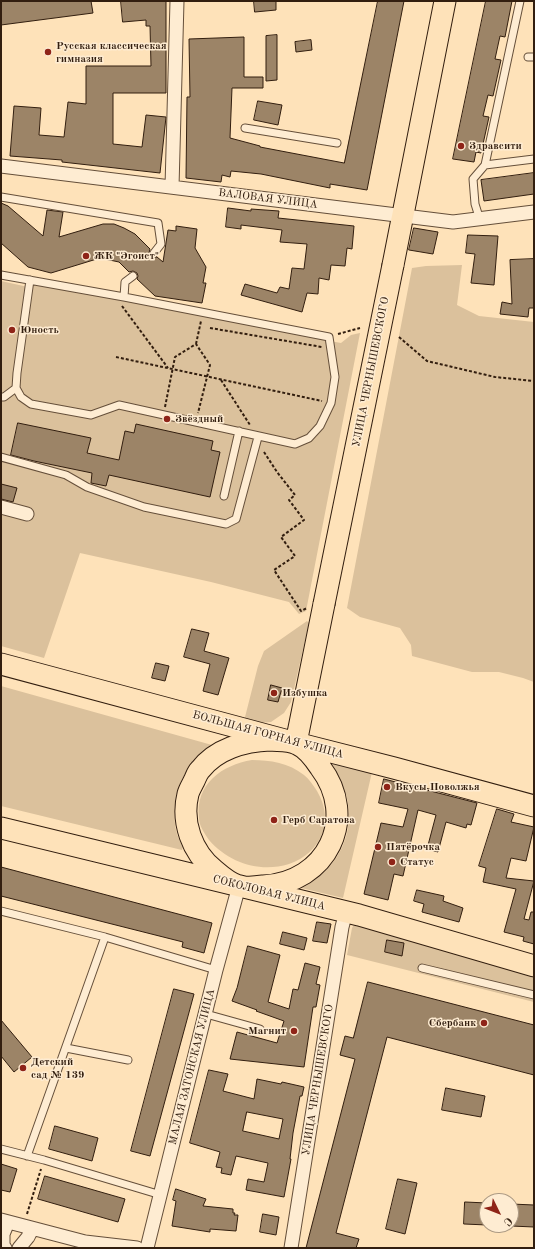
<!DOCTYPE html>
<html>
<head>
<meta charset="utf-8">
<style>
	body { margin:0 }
	#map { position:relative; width:535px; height:1249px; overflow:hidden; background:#fee2b9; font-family:"Old Standard TT",serif }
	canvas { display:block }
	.frame { position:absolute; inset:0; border:2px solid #321e0f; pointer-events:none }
	.north { position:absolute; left:479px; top:1193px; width:40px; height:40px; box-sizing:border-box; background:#feecd2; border:1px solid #ac9a84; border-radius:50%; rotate:133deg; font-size:11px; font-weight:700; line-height:16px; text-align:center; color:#321e0f }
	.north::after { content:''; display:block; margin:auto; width:14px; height:18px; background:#8f2418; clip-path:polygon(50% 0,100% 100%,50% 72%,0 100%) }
</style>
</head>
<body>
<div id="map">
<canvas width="535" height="1249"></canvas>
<div class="frame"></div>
<div class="north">С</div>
</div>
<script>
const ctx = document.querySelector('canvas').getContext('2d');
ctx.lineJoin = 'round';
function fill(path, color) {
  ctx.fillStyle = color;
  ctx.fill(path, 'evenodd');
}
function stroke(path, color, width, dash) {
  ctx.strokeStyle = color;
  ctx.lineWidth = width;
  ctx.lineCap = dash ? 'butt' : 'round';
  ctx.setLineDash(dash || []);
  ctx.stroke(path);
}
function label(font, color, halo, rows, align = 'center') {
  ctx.font = font + ' "Old Standard TT",serif';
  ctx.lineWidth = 3;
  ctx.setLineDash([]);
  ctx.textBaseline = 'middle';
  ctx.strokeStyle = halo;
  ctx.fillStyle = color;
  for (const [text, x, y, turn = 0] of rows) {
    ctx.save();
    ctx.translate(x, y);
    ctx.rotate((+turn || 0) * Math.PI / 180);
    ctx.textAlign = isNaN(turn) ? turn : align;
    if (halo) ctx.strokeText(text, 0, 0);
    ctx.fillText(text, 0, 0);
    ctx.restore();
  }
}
fill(new Path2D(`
	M462 265 457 305 479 316 534 322V682L523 678 499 672H472L412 656 411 645 400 628 360 617 347 608 412 268 426 266Z
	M30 280 314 333 330 341 341 343 351 335 360 333 306 611 299 614 289 602 211 582 80 553 44 658 1 646V281L28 287Z
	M307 621 309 623 291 702 284 713 271 722 256 723 244 721 258 666 264 651Z
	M1 686 212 745 211 748C205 753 197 758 192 764 176 782 172 808 176 830 177 836 180 841 183 847L182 850 1 806Z
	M252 760C270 760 289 763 304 775 309 779 313 785 317 791 335 821 321 853 289 864 260 873 229 863 209 840 205 834 199 826 199 818 195 784 222 765 252 760Z
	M332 762 372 772 343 898 301 888 302 884C350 868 364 804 331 768Z
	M354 925H358L534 974V1002L347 955 352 928Z`), '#dbc19c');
const building = new Path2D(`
	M1 1H91L93 13 1 25Z
	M121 1H166V93H113V144L142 147 146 115 166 117 160 173 62 162V160L10 156 14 106 41 108 39 135 64 137 68 102 86 104V66H151L150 26H146V20L123 22Z
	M254 1H276V10L255 12Z
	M378 1H404L367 190 330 184V188L261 174 231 171 230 177 222 175 221 182 186 178 187 97H190L189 39 244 37V77H263V88H232L230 138 260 146V147L344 163Z
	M486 1H512L505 37 500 36 495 59 501 60 493 96 488 95 483 116 489 117 481 153 476 152 474 162 453 159Z
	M277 35V80L266 81V36Z
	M311 40 312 50 296 52 295 42Z
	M258 101 282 105 278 125 254 120Z
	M534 173V194L484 201 481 180Z
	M1 203 8 206 43 236 47 210 63 212 59 237 103 224H114L124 228 135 234 150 249 149 253 151 257 154 258 157 257 163 262 168 230 176 231V226L197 229 195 248 206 267 203 283H206L202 303 155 296 137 279 138 276 137 273 133 271 129 272 119 262 100 258 51 273 28 267 1 243Z
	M228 208 251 211V209L279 211 278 218 354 226 352 249 347 248 345 266 331 265 329 280 319 278 318 294 307 293 302 312 241 295 245 284 277 293 280 287 289 289 292 268 304 269 307 244 280 242 282 230 241 225V229L226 227Z
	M414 228 438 232 433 254 409 250Z
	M468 235 498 236 494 285 471 283 475 254 466 253Z
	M534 259V308H529L528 317 500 314 502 302 512 304 510 260Z
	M18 423 91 438 87 453 119 460 125 431 134 433 136 424 213 441 211 450 220 452 210 497 109 475 106 486 91 483 92 473 34 461 11 455Z
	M1 484 17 488 13 502 1 499Z
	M192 629 209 633 204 651 229 658 218 695 203 691 210 664 184 657Z
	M156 663 169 666 165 681 152 678Z
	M271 685 282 688 278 702 268 700Z
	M384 779 477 803 471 825 467 824 466 828 446 822 438 852 427 849 436 815 418 810 403 876 394 874 388 900 364 894 381 823 403 827 408 809 379 803Z
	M497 809 514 814 511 822 534 827 526 861 511 858 506 878 534 881 524 919 529 920 531 912H534V944L523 941 524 937 504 932 516 889 483 882 486 868 479 866Z
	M1 867 212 923 204 953 182 947 183 942 1 896Z
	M417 890 444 896 443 901 463 908 459 922 422 912 424 904 414 901Z
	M317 922 331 924 327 943 313 941Z
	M283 932 307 938 304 950 280 944Z
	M387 940 404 943 402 956 385 952Z
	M248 946 280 955 268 1002 289 1009 293 989 298 990 305 963 320 967 316 984 320 985 316 1007H313L304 1067 230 1059 237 1032 277 1043 284 1021 256 1011 257 1010 232 1001 237 988Z
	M368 982 534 1025V1075L387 1037 336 1233 359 1239 356 1248H306L355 1059 340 1055 345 1036 353 1038Z
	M174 989 194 994 150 1156 131 1151Z
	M1 1020 32 1057 14 1072 1 1056Z
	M209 1070 228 1074 223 1091 254 1099 257 1079 281 1084 282 1082 304 1087 302 1096H300L293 1133 290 1159H291L284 1197 246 1190 248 1179 264 1182 268 1163 236 1156 231 1175 221 1173 222 1168 216 1167 220 1152 190 1143ZM247 1112 283 1119 279 1139 243 1131Z
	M446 1088 485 1096 481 1117 442 1110Z
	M55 1126 98 1138 92 1161 49 1149Z
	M1 1164 17 1169 10 1192 1 1190Z
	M45 1176 125 1199 118 1222 38 1199Z
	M398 1179 417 1183 405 1234 386 1229Z
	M176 1189 206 1199 203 1206 233 1209V1213H235L234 1215H238L236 1231 210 1229V1232L172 1226 176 1201 173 1200Z
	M465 1202 487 1203V1225L464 1224Z
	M511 1204 534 1205V1227L511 1226Z
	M263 1214 279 1217 276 1235 260 1232Z`);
fill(building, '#9c8467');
stroke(building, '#321e0f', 1);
const lane = new Path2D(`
	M528 57H534
	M245 128 337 143
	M485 165 520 1
	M1 197 158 223 161 244 154 253
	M480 220 475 204 473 179 485 165 534 159
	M1 275 124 297 329 337 335 377 331 403 320 426 309 438 295 444 119 405 91 415 31 404 21 397 16 388 17 373 30 280
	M124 297 125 282 133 276
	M1 397H4L16 388
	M1 457 66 475 87 487 144 507 226 524 236 519 258 437
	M224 496 239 431
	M1 911 105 937 216 970
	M422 968 534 995
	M206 1014 260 1029
	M66 1048 128 1060
	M1 1149 44 1160 161 1195
	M27 1156 105 937`);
const street = new Path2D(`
	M1 166 453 222 534 212
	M172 187 177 1
	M1 507 27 514
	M1 1220 85 1242 137 1248
	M5 1248 3 1247V1234L8 1222
	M19 1248 28 1237 32 1229
	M147 1248 216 970 239 886
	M291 1248 342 927 346 912`);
const primary = new Path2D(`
	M393 265 445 1
	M1 664 296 743 394 768 534 806
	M270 740C278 741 289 740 297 744 307 748 314 758 320 767 359 818 327 883 263 886 256 887 246 888 239 886 230 884 221 876 214 870 192 852 181 822 188 794 189 790 192 785 194 781 196 777 197 773 200 770 216 749 244 741 270 740Z
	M296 743 324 604
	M1 828 359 915 534 966`);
stroke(lane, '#654f3a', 9);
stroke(street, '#654f3a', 15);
stroke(primary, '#321e0f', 23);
stroke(new Path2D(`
	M122 306 168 368
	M210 328 322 347
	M338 334 360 328
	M399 337 427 361 495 377 534 381
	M196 344 201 321
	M116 357 322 401
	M221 380 250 425
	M165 407 175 357 196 344 210 365 198 413
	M264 452 277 472 295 495 289 500 304 520 281 537 295 556 274 570 301 611 307 608
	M27 1214 41 1169`), '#321e0f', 2, [3, 2]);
stroke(lane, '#feecd2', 7);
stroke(street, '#feecd2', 13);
stroke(primary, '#fee2b9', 21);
const primaryBridge = new Path2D(`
	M324 604 393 265`);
stroke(primaryBridge, '#321e0f', 23, []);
stroke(primaryBridge, '#fee2b9', 21);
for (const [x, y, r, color] of [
	[48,52,4,"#8f2418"],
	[461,146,4,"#8f2418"],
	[86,256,4,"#8f2418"],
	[12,330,4,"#8f2418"],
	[167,419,4,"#8f2418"],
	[274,693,4,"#8f2418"],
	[387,787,4,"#8f2418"],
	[274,820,4,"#8f2418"],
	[378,847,4,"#8f2418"],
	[392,862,4,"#8f2418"],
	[484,1023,4,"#8f2418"],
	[294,1031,4,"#8f2418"],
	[23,1068,4,"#8f2418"]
]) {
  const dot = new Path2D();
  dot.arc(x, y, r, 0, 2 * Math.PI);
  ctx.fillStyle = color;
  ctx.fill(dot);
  stroke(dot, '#feecd2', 1.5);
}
label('bold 11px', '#321e0f', '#feecd2', [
	["Русская классическая",56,46],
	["гимназия",56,59],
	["Здравсити",469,146],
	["ЖК \"Эгоист\"",94,256],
	["Юность",20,330],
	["Звёздный",175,419],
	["Избушка",282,693],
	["Вкусы Поволжья",395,787],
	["Герб Саратова",282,820],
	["Пятёрочка",386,847],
	["Статус",400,862],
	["Сбербанк",476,1023,"right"],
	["Магнит",286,1031,"right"],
	["Детский",31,1062],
	["сад № 139",31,1075]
], 'left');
label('11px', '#321e0f', '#feecd2', [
	["ВАЛОВАЯ УЛИЦА",268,199,7],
	["УЛИЦА ЧЕРНЫШЕВСКОГО",371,372,-79],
	["БОЛЬШАЯ ГОРНАЯ УЛИЦА",268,735,15],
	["СОКОЛОВАЯ УЛИЦА",269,893,14],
	["МАЛАЯ ЗАТОНСКАЯ УЛИЦА",192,1067,-76],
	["УЛИЦА ЧЕРНЫШЕВСКОГО",318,1080,-81]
]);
</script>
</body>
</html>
